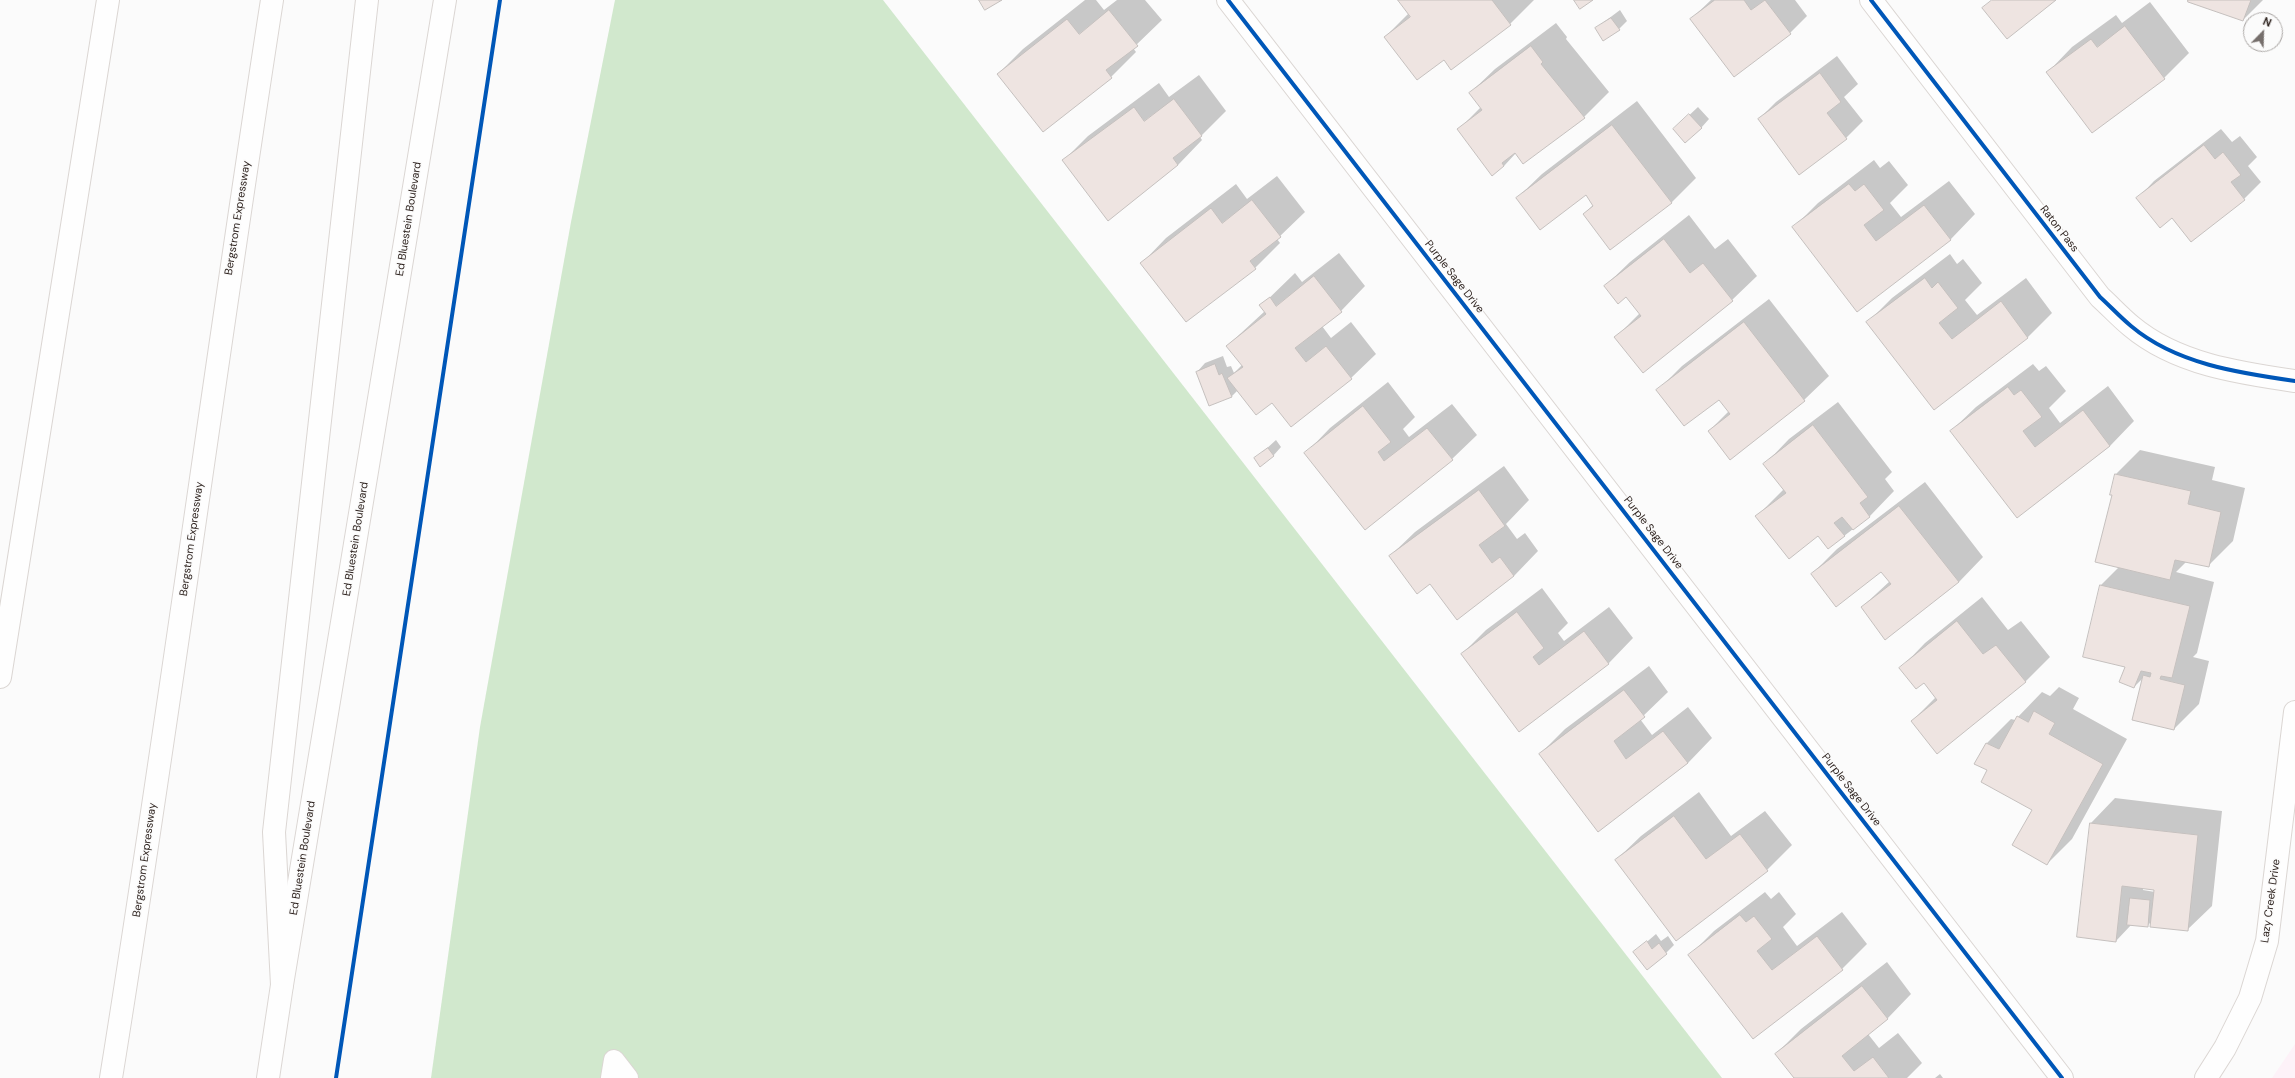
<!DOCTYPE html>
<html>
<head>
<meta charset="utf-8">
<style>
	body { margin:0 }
	#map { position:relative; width:2295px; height:1078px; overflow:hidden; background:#fbfbfb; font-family:"DM Sans",sans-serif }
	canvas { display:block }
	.north { position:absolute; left:2243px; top:12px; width:40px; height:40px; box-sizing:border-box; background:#fbfbfb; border:1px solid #a9a5a3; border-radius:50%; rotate:23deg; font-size:11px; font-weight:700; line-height:16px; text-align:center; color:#2e231f }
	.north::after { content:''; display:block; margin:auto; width:14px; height:18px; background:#766f6c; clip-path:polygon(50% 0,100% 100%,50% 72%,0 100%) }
</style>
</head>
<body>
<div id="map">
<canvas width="2295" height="1078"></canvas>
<div class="north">N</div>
</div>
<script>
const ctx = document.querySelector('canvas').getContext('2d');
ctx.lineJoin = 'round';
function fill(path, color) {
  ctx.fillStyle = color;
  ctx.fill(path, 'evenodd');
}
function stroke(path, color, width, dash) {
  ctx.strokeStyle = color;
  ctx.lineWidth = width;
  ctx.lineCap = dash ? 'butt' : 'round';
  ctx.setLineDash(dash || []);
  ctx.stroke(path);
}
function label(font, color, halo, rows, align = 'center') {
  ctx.font = font + ' "DM Sans",sans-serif';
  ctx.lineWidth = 3;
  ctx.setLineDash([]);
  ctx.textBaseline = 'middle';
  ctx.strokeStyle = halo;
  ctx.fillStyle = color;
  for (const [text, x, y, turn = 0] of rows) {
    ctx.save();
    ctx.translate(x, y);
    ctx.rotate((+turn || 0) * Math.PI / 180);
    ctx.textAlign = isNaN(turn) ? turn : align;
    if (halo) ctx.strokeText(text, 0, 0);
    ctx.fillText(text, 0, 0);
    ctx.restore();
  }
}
fill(new Path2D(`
	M2295 1044V1078H2272Z`), '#fdf2f8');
fill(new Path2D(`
	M615 0H883L1722 1078H431L480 727 571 222Z`), '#d1e8cd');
fill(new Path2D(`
	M1085 0H1096L1104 10 1117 0H1145L1162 20 1133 48 1136 52 1111 77 1043 131 998 74 1023 49Z
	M1399 0H1534L1510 24 1451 69 1444 59 1385 37 1409 13Z
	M1711 0H1795L1807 16 1790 33 1734 76 1691 19Z
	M2189 0H2263L2243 20Z
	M2150 2 2189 53 2164 78 2092 131 2048 72 2072 47 2116 15 2122 23Z
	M1620 10 1627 21 1619 29 1596 28Z
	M1556 23 1567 37 1566 39 1609 92 1584 117 1523 163 1516 153 1504 166 1458 130 1481 107 1470 93 1495 69Z
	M1837 56 1858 84 1844 97 1863 121 1846 138 1759 119 1776 102Z
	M1199 75 1226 111 1200 137 1202 140 1178 165 1064 160 1088 136 1159 83 1169 97Z
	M1637 101 1696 178 1671 203 1584 214 1594 204 1586 194 1517 198 1542 174Z
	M1698 107 1709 119 1701 128 1683 121Z
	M2221 129 2232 142 2240 136 2257 157 2248 166 2261 182 2244 199 2172 217 2138 198 2154 181Z
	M1874 160 1880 168 1889 161 1908 185 1890 203 1901 217 1949 181 1975 214 1951 239 1857 311 1794 227 1818 203Z
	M1277 176 1305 212 1277 239 1280 243 1255 268 1186 321 1142 263 1166 238 1236 184 1247 199Z
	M1689 215 1715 249 1728 239 1757 276 1732 300 1616 337 1640 313 1626 296 1605 286 1630 262Z
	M1339 253 1365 286 1341 311 1322 326 1331 338 1351 322 1376 354 1351 378 1272 401 1238 390 1232 396 1197 372 1205 363 1223 356 1227 367 1231 366 1234 373 1242 365 1227 346 1265 311 1261 306 1295 273 1302 282Z
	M1950 254 1957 264 1963 259 1982 283 1965 300 1977 315 2026 278 2052 313 2028 337 1934 409 1868 322 1892 298Z
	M1769 299 1829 376 1804 400 1709 431 1729 411 1719 398 1658 390 1682 366Z
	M2033 364 2039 371 2046 366 2066 391 2049 408 2060 423 2108 386 2134 421 2110 446 2017 517 1951 431 1976 407Z
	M1388 382 1415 417 1403 429 1409 437 1452 404 1477 435 1452 459 1365 528 1306 453 1330 428Z
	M1838 402 1892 472 1885 479 1894 491 1870 516 1844 536 1818 535 1756 517 1784 489 1765 464 1789 439Z
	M1276 440 1281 447 1273 456 1255 459Z
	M2140 450 2215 467 2212 480 2245 488 2233 541 2208 566 2187 561 2176 572 2214 582 2197 653 2193 657 2209 661 2199 704 2174 729 2143 678 2134 687 2126 666 2084 656 2101 585 2119 567 2114 495 2116 474Z
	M1504 466 1529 500 1506 524 1517 539 1525 533 1538 551 1514 576 1430 583 1390 556 1415 532Z
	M1925 482 1983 557 1959 582 1862 607 1890 581 1881 571 1812 574 1837 549Z
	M1542 588 1568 623 1558 633 1564 641 1609 607 1633 638 1609 663 1519 731 1462 654 1486 630Z
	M1982 597 2008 630 2021 621 2050 657 2025 682 1912 721 1936 697 1924 681 1901 668 1925 643Z
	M1649 666 1668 692 1640 719 1652 735 1688 707 1712 738 1688 763 1599 830 1540 754 1565 729Z
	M2059 687 2079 698 2073 709 2127 739 2072 839 2047 864 2033 810 1988 770 1976 763 1987 743 2011 719 2015 720 2042 692 2050 696Z
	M1699 792 1731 836 1765 811 1792 845 1767 870 1616 860 1641 836Z
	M2115 798 2222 811 2212 906 2187 930 2151 922 2147 926 2132 924 2116 941 2091 823ZM2143 887 2155 889V892L2143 890Z
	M1765 892 1771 899 1779 892 1796 914 1783 927 1797 946 1842 912 1867 944 1842 969 1753 1037 1690 955 1714 931Z
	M1656 934 1661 941 1668 936 1674 945 1666 953 1635 952Z
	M1887 962 1911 994 1887 1019 1868 1034 1879 1048 1898 1033 1922 1063 1907 1078H1795L1776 1054 1801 1029Z
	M1940 1074 1943 1078H1935Z`), '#0003');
const building = new Path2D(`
	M979 0H1002L985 10Z
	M1398 0H1492L1511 25 1451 70 1444 60 1417 80 1384 37 1410 17Z
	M1574 0H1593L1580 9Z
	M1715 0H1744L1751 10 1765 0 1791 34 1734 77 1690 19Z
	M1992 0H2056L2007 39 1982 8Z
	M2188 0H2251L2243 21 2188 2Z
	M1109 10 1138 46 1106 70 1112 78 1043 132 997 74 1067 19 1079 34Z
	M1611 18 1620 30 1603 41 1595 28Z
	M2125 26 2165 79 2092 133 2046 72 2091 39 2097 47Z
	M1531 46 1543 62 1541 64 1585 118 1523 164 1515 153 1502 163 1504 166 1492 176 1457 129 1482 110 1469 93Z
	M1820 73 1841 102 1827 113 1847 139 1799 175 1758 119Z
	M1174 99 1202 136 1173 158 1178 165 1108 221 1062 160 1134 107 1144 121Z
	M1689 114 1702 128 1685 143 1673 129Z
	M1612 125 1672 203 1610 250 1583 214 1593 206 1586 195 1540 230 1516 198Z
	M2204 145 2215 159 2223 152 2241 175 2231 182 2245 200 2191 242 2172 218 2160 228 2136 198Z
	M1849 184 1855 191 1864 184 1884 210 1864 225 1876 241 1924 205 1951 240 1857 312 1792 227Z
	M1252 200 1281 237 1250 261 1256 269 1186 322 1140 263 1211 208 1222 223Z
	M1664 239 1690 273 1703 263 1733 301 1643 373 1614 337 1641 316 1626 297 1618 304 1604 286Z
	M1314 276 1342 312 1295 348 1306 362 1326 346 1352 379 1291 427 1272 403 1256 415 1227 378 1243 367 1226 346 1266 314 1259 305 1270 297 1276 306Z
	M1925 278 1932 288 1938 282 1958 308 1939 323 1952 339 2001 301 2028 338 1934 410 1866 322Z
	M1744 322 1805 401 1730 460 1708 431 1730 414 1719 400 1684 426 1656 390Z
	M1215 364 1219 375 1222 373 1232 397 1209 406 1196 372Z
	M2008 387 2014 395 2021 390 2042 417 2023 431 2035 447 2083 410 2110 446 2017 518 1950 431Z
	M1363 406 1391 442 1378 452 1384 461 1427 428 1453 460 1365 530 1304 453Z
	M1813 425 1868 497 1860 503 1870 517 1853 530 1842 517 1834 523 1845 536 1828 549 1818 536 1789 559 1755 516 1786 493 1763 464Z
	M1268 448 1274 456 1260 467 1254 458Z
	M2115 474 2191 491 2188 504 2221 512 2209 567 2175 560 2170 580 2095 562 2112 495H2110Z
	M1479 490 1505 526 1479 545 1492 563 1500 557 1514 576 1457 620 1430 584 1417 594 1389 556Z
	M1899 506 1959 582 1885 640 1861 607 1891 584 1881 572 1836 607 1811 574Z
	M2100 585 2190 606 2172 678 2161 676 2160 679 2185 685 2174 730 2132 720 2143 675 2150 677 2151 673 2141 671 2134 688 2119 682 2125 667 2083 657Z
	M1517 612 1544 648 1533 657 1539 665 1584 631 1609 664 1519 732 1461 654Z
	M1957 621 1983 654 1996 645 2026 682 1937 754 1911 721 1937 700 1924 683 1916 689 1899 668Z
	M1624 690 1645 717 1614 741 1626 759 1663 731 1688 763 1598 832 1539 754Z
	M2034 711 2055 723 2049 734 2103 764 2047 865 2012 845 2032 810 1981 782 1987 770 1974 764 1986 743 1999 749 2017 716 2028 722Z
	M1674 816 1706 859 1740 834 1768 871 1676 941 1615 860Z
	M2090 823 2198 835 2188 931 2150 927 2154 890 2122 886 2116 942 2077 937Z
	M2130 898 2150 900 2148 927 2127 925Z
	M1740 915 1746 922 1754 916 1772 939 1757 951 1772 970 1817 936 1843 970 1753 1039 1688 955Z
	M1647 941 1652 949 1659 943 1667 954 1647 970 1633 952Z
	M1862 986 1888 1019 1842 1056 1854 1071 1873 1057 1889 1078H1794L1775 1054Z`);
fill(building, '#eee4e1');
stroke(building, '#c5c0be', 1);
const service = new Path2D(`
	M611 1078 614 1060 628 1078`);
const minor = new Path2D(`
	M1228 0 2062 1078
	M1871 0 2100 297C2110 306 2120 317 2131 326 2176 364 2239 373 2295 381
	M2206 1078 2225 1048 2250 998 2267 941 2295 712`);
const secondary = new Path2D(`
	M268 1078 282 985 445 0`);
const motorway = new Path2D(`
	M0 677 108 0
	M282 985 274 832 367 0
	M111 1078C169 719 216 359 272 0`);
stroke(service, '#dbd6d3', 22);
stroke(minor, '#dbd6d3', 24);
stroke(secondary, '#dbd6d3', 24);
stroke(motorway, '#dbd6d3', 24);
stroke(service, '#fefefe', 20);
stroke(minor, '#fefefe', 22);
stroke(secondary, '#fefefe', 22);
stroke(motorway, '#fefefe', 22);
stroke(new Path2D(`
	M1228 0 2062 1078
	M1871 0 2100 297C2110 306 2120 317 2131 326 2176 364 2239 373 2295 381
	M336 1078 500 0`), '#0057b8', 4);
label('11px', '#2e231f', '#fbfbfb', [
	["Bergstrom Expressway",238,218,-81],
	["Ed Bluestein Boulevard",409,219,-81],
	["Raton Pass",2059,229,52],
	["Purple Sage Drive",1454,277,52],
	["Purple Sage Drive",1653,533,52],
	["Bergstrom Expressway",192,539,-82],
	["Ed Bluestein Boulevard",356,539,-81],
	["Purple Sage Drive",1851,790,52],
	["Ed Bluestein Boulevard",303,858,-81],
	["Bergstrom Expressway",145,860,-82],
	["Lazy Creek Drive",2271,901,-82]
]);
</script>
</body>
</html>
